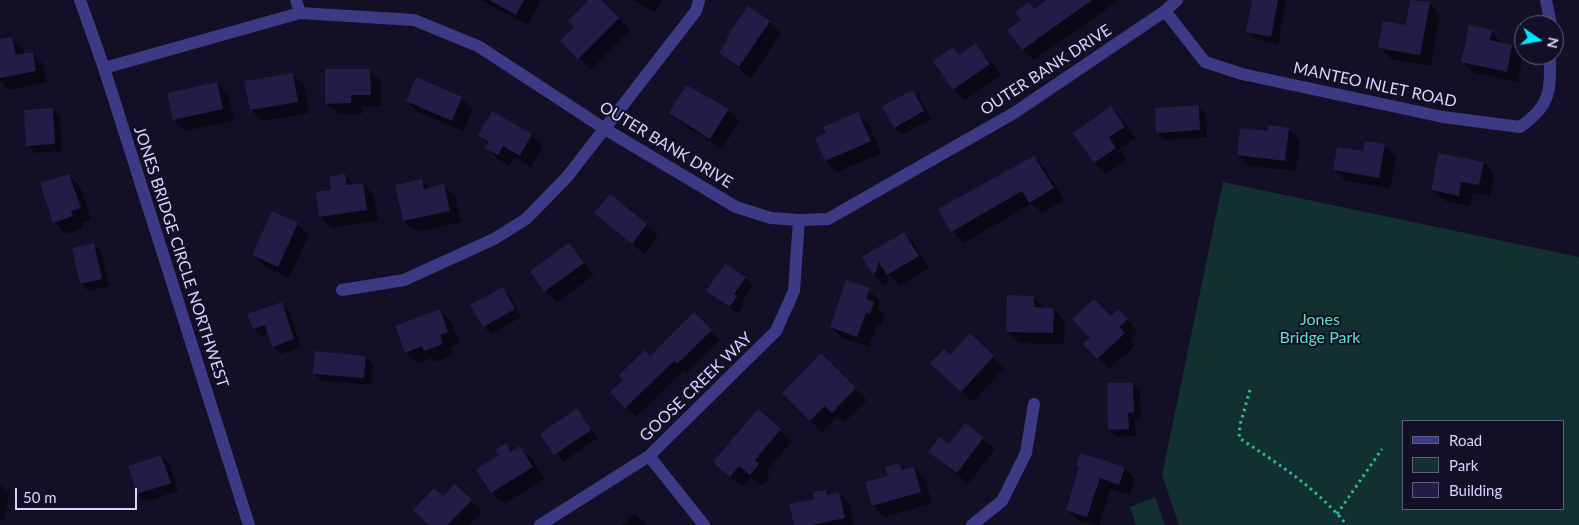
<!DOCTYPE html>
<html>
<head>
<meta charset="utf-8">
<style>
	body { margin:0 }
	#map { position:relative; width:1579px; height:525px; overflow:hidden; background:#130f26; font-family:Lato,sans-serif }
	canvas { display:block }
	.legend { position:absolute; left:1402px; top:420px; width:162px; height:90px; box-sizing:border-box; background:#130f26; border:1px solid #625e7d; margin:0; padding:6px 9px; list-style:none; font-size:15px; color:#d9d4ff }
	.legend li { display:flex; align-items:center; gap:10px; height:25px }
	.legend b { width:25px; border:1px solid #625e7d }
	.north { position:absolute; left:1514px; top:15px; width:50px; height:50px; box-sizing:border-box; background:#130f26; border:1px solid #625e7d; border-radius:50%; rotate:102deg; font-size:14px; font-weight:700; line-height:20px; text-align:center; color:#d9d4ff }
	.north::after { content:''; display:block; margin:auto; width:18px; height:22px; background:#00e5ff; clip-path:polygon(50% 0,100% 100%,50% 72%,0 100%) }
	.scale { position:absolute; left:15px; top:488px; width:122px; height:22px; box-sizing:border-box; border:2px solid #d9d4ff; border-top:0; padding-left:6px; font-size:15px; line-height:18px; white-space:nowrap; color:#d9d4ff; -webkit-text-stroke:4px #130f26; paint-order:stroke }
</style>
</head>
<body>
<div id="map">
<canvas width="1579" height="525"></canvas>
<ul class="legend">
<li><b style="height:6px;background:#3d3a85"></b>Road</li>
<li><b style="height:14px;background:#12302f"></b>Park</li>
<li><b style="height:14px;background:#241b47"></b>Building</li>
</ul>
<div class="north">N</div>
<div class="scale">50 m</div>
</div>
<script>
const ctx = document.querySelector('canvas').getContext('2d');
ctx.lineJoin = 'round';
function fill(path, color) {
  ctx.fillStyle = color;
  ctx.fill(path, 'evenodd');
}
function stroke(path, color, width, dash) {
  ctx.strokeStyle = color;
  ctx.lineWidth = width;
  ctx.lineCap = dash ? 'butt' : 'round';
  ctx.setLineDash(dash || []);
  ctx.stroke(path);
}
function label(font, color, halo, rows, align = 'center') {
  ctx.font = font + ' Lato,sans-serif';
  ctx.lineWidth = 4;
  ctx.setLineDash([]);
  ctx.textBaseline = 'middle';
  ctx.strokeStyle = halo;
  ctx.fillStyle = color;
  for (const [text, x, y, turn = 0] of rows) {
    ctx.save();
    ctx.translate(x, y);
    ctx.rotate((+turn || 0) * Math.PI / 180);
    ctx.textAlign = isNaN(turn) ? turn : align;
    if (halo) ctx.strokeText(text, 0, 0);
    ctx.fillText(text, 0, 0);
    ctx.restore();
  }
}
fill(new Path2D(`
	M1223 182 1579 257V525H1179L1162 475ZM1403 421H1563V509H1403Z
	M1155 497 1165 525H1136L1130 507Z`), '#12302f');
fill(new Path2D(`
	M481 0H541L528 25Z
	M590 0H599L630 30 591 70 562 41 576 27Z
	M633 0H662L655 12Z
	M1048 0H1119L1034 60 1023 49 1022 20 1029 4 1035 10Z
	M1253 0H1286L1278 44 1255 39 1248 32Z
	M1412 0 1429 3 1440 15 1431 66 1391 59 1379 47 1407 26Z
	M748 7 769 22 781 33 751 78 720 53Z
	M1491 31 1502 44 1512 46 1523 57 1518 82 1474 73 1462 61Z
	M12 38 23 49 24 55 32 53 43 64 47 82 9 90 0 81V40Z
	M976 44 1001 75 965 100 954 89 953 48 960 55Z
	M370 70 381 81V106H362V114H338L326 103Z
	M292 74 304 85 309 113 262 121 251 110Z
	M217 83 228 94 234 120 185 131 174 120Z
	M913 91 920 99 931 119 902 134 895 127Z
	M461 98 473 109 463 131 418 112 407 101Z
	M1198 106 1206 114 1207 137 1165 140 1158 133Z
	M1111 108 1122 119 1135 138 1120 149 1127 160 1106 174 1095 163Z
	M53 109 60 117 62 151 35 153 27 145Z
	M728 110 739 122 722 149 682 124 670 113Z
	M493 112 532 135 543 146 531 167 515 157 509 166 498 159 487 148 489 144 479 135Z
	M858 114 869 125 881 153 837 172 826 161 816 138Z
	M1288 129 1300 140 1296 171 1249 166 1238 155 1269 132Z
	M1384 146 1396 157 1390 188 1346 181 1335 170Z
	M1034 157 1045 168 1064 200 1042 213 1032 203 964 243 952 231 940 209Z
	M1484 163 1495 174 1490 196 1473 193 1470 206 1444 201 1432 190Z
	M69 175 80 186 91 220 82 223 83 228 66 234 54 222Z
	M345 176 354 185 363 184 374 195 378 221 332 228 320 217 333 191Z
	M422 181 430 189 444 186 455 197 461 222 416 232 404 221Z
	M610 195 658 236 644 254 596 213Z
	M273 213 298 224 309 235 289 278 265 266 254 255Z
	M904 233 915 245 929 268 900 286 889 275 886 286 875 276 864 257Z
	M94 244 101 252 109 286 88 291 81 283Z
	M569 244 594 275 557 302 545 291Z
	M745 278 752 286 742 302 744 304 738 314 708 291Z
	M502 289 510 296 521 317 491 334 484 327 472 306Z
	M869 290 880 301 878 308 885 315 882 325 877 323 869 347 842 338 831 326Z
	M1033 297 1045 308 1053 309 1065 321 1064 344 1019 343 1007 331Z
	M282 304 289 311 301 347 281 354 273 346 268 334 261 336 254 329Z
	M439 310 451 321 459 343 450 347 454 355 436 362 432 358 417 363 406 352Z
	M1118 311 1138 331 1130 339 1135 345 1109 369 1085 344Z
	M694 314 720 340 687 373 684 370 636 417 612 392Z
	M821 355 867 400 844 423 837 416 822 432 783 393Z
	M950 356 993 357 1004 368 973 402 943 375Z
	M365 357 373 364 371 385 322 381 314 373Z
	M1132 384 1140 391 1141 420H1135L1136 436 1117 437 1110 429Z
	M576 410 598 438 563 462 542 434Z
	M758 411 792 441 766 472 770 476 762 486 751 477 742 487 726 473Z
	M966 424 995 449 968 484 930 452 949 445Z
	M506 445 513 452 520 448 532 459 544 479 504 504 492 493 478 470 501 456Z
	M161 456 169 464 178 491 146 501 138 494 129 467Z
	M900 464 906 470 914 468 925 480 932 503 885 517 873 506 867 483 889 476Z
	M1077 466 1124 468 1135 479 1130 495 1111 489 1099 525 1078 521 1067 510 1080 469Z
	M0 485 9 493 4 521H0Z
	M455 485 482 512 469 525H430L443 498Z
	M826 491 830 495 839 494 850 505 854 525H795Z
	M635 513 647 525H622Z`), '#0007');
fill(new Path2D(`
	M489 0H524L516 15Z
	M588 0H601L619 18 578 59 560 41 574 27 568 21Z
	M1046 0H1092L1022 50 1007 30 1021 20 1015 12 1029 2 1034 9Z
	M1252 0H1278L1271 37 1246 32Z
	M1410 0 1430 2 1420 55 1378 48 1383 21 1406 25Z
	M748 6 770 21 739 67 719 53 728 39 726 38Z
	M1469 25 1492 30 1490 40 1512 45 1507 72 1461 62Z
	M12 37 16 55 33 52 36 71 0 78V39Z
	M976 43 990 64 953 90 933 61 953 47 959 55Z
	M325 69H370L371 95H351V103L325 104Z
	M293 73 298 102 250 110 244 81Z
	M416 77 462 97 452 121 406 101Z
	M217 82 223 109 173 120 167 93Z
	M686 85 729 109 710 139 669 113Z
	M913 90 924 111 894 128 882 106Z
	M1199 105 1200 130 1156 133 1155 108Z
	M1111 106 1125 127 1109 137 1116 148 1094 163 1073 133Z
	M53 108 55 144 26 146 24 110Z
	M492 111 532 134 520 156 503 146 498 155 485 148 489 142 478 135Z
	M858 112 871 141 825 161 815 138 826 133 823 127Z
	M1268 125 1289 128 1285 161 1237 155 1240 128 1268 131Z
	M1365 141 1385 144 1379 178 1333 170 1337 147 1363 151Z
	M1438 153 1484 162 1479 185 1461 182 1459 196 1431 190Z
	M1034 156 1054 188 1029 203 1022 191 951 232 938 209Z
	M69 174 81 208 71 211 73 216 53 223 40 183Z
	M345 174 347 185 363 183 367 210 319 217 316 192 331 190 329 177Z
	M422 179 424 189 444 184 450 211 403 221 395 185Z
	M610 194 647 224 632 244 594 213Z
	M272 211 298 223 278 267 252 255Z
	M904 232 919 256 887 275 879 262 874 276 862 257Z
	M94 243 102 279 80 284 72 248Z
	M569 243 584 263 544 292 530 271Z
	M725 264 746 277 734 294 737 296 730 307 706 291Z
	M846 280 870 288 866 299 874 302 870 314 866 313 857 337 830 327Z
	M503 287 515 309 483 327 470 305Z
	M1007 295 1034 296V307L1054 308 1053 333 1006 332Z
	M1094 299 1111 316 1118 309 1128 319 1119 327 1125 333 1097 359 1083 344 1090 338 1072 319Z
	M282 302 294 339 272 347 265 325 253 329 247 314Z
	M440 309 448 332 440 335 443 344 424 351 422 346 405 353 395 326Z
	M694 312 712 330 677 364 674 361 625 408 610 392 623 380 619 375 645 350 650 356Z
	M970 333 994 356 961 392 930 363 944 349 950 355Z
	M315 351 366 356 364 378 313 374Z
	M821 353 856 388 832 413 825 406 810 421 782 393Z
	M1107 383H1133L1134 412 1128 413 1129 429 1108 430Z
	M577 408 591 430 554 455 540 434Z
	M758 409 781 429 755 460 759 464 750 475 739 466 730 477 713 462Z
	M965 423 984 437 957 473 928 452 940 437 949 444Z
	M506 443 511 452 520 446 533 467 491 493 476 469 499 455 495 450Z
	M1080 453 1125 467 1119 485 1100 478 1087 517 1066 510 1079 467 1076 466Z
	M161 455 171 483 137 494 128 466Z
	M900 463 902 470 914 467 921 492 872 506 865 482 888 476 885 467Z
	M455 484 472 500 448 525H429L413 510 434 488 443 496Z
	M826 490 827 495 839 492 845 518 812 525H794L789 504 814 499 813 492Z`), '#241b47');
stroke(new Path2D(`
	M1250 390 1240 425 1239 438C1279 464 1316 488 1347 525
	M1337 514 1382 449`), '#2fb8b0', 3, [2.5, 4]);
stroke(new Path2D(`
	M296 0 300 13
	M1546 0 1551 25
	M1165 11 1205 62 1242 74 1443 117 1520 127C1552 105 1550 90 1550 55
	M104 68 300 13 414 20 478 46 605 129 736 207 771 218 799 220 828 219 1014 113 1165 11 1177 0
	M342 290 404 280 494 239 526 219 567 177 696 11 699 0
	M649 456 704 525
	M540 525 649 456 776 331 794 291 799 220
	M972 525 1002 501 1026 453 1034 404`), '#3d3a85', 12);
stroke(new Path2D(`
	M80 0 104 68 249 525`), '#3d3a85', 12);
label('16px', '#d9d4ff', '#130f26', [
	["OUTER BANK DRIVE",1046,70,-33],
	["MANTEO INLET ROAD",1375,85,12],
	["OUTER BANK DRIVE",666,145,31],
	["JONES BRIDGE CIRCLE NORTHWEST",181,257,72],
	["GOOSE CREEK WAY",696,387,-44]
]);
label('16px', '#5fe0c0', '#130f26', [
	["Jones",1320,320],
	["Bridge Park",1320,338]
]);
</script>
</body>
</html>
